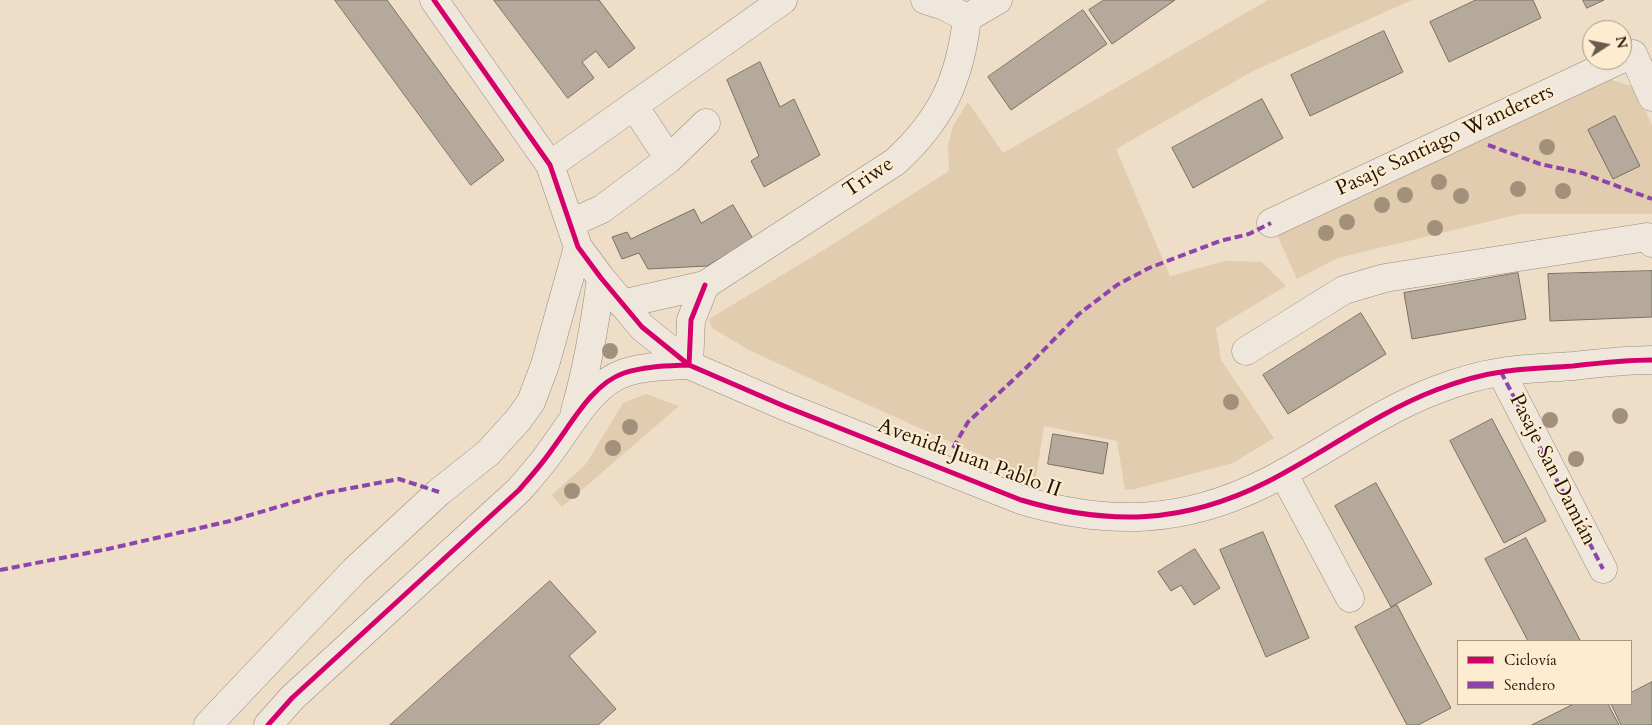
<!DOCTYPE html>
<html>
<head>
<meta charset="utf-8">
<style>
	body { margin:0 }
	#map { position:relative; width:1652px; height:725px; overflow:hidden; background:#eedec8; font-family:Cardo,serif }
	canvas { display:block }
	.legend { position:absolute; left:1457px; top:640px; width:175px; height:65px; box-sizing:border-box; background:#feecd1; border:1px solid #a69681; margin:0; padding:6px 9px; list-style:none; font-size:15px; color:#231609 }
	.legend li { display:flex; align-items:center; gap:10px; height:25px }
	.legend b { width:25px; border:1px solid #a69681 }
	.north { position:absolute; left:1582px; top:20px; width:50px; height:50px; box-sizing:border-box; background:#feecd1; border:1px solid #a69681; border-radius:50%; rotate:79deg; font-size:14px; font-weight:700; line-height:20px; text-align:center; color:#231609 }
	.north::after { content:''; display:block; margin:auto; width:18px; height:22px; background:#6a5c4c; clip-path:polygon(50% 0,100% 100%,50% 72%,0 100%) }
</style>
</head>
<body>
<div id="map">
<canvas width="1652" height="725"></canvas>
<ul class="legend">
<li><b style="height:6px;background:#d6006c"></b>Ciclovía</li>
<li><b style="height:6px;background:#8e44ad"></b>Sendero</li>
</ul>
<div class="north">N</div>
</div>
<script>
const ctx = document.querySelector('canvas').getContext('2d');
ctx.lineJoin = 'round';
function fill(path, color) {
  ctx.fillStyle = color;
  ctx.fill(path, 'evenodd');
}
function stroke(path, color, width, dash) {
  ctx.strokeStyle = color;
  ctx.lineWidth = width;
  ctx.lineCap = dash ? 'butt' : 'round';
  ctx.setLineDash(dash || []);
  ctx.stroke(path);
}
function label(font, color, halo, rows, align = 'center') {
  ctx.font = font + ' Cardo,serif';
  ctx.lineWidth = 4;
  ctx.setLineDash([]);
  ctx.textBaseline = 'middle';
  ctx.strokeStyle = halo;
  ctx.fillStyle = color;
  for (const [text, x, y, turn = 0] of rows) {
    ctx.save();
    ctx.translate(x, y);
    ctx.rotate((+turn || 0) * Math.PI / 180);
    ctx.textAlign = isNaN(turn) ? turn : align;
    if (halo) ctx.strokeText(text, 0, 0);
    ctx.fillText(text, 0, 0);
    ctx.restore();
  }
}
fill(new Path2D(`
	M1268 0H1412L1255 70 1116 149 1170 276 1225 261 1262 262 1286 286 1216 328 1221 360 1274 438 1233 463 1135 489 1125 490 1117 441 1044 426 1036 477 968 450 822 384 749 350 712 328 709 319 822 251 949 171 948 145 953 126 968 102 1003 153Z
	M1609 79 1634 87 1652 125V214H1520L1338 258 1297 279 1276 233Z
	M646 394 679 406 562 507 552 495 586 464 623 403Z`), '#e2ccaf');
const building = new Path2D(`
	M335 0H387L504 160 471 185Z
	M494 0H599L635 48 609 68 596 51 582 62 594 78 568 98Z
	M1104 0H1175L1112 44 1089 10Z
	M1476 0H1533L1541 18 1449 62 1430 22Z
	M1583 0H1604L1587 8Z
	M1083 10 1107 44 1011 110 988 77Z
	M1384 31 1403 72 1310 116 1291 75Z
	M760 62 780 107 794 99 820 155 764 187 751 161 759 156 727 80Z
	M1262 99 1283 138 1193 188 1172 148Z
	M1615 116 1640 166 1613 179 1588 130Z
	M733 205 753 239 707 266 648 269 639 253 622 259 612 237 627 232 631 239 694 209 701 223Z
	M1652 271V317L1550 321 1548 274Z
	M1518 273 1526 319 1412 339 1404 293Z
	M1361 313 1386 354 1288 414 1263 375Z
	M1492 419 1546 521 1504 543 1450 441Z
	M1053 434 1108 443 1103 474 1048 464Z
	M1376 483 1432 584 1391 607 1335 506Z
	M1263 532 1309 638 1266 657 1220 550Z
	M1526 538 1580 640 1578 641H1528L1485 559Z
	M1195 549 1220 588 1194 605 1181 585 1171 591 1158 572Z
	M550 581 596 632 569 656 616 709 598 725H390Z
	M1397 605 1451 708 1418 725H1407L1355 627Z
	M1652 682V725H1621L1611 704H1631V693Z
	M1574 704H1608L1619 725H1532Z`);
fill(building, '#b4a99a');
stroke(building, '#7a7063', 1);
const minor = new Path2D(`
	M434 0 550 165 578 247 601 278 642 327 689 365 784 406 1021 500C1109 526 1184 524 1267 482 1324 453 1376 413 1436 390 1457 382 1479 375 1501 372 1525 368 1549 368 1573 366 1599 363 1626 360 1652 360
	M925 0 944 6 967 18
	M967 18 998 0
	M1633 54 1652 97
	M634 106 669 159
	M550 165 783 0
	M571 223 602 209 669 159 706 123
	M1271 223 1619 60
	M622 304 705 285 895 162C941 120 960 80 967 18
	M1246 351 1344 290 1385 278 1647 237 1652 243
	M1501 372 1603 569
	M575 411C588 366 595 324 601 278
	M1283 473 1350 598
	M208 725 355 570 439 492 488 453 518 420 531 402 545 365 578 247
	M268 725 292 698 519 490C531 476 543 463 553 448 572 423 592 384 624 373 645 366 667 366 689 365L691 320 705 285`);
stroke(minor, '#968c7e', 29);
stroke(minor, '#efe7dc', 28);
stroke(new Path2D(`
	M1488 145 1540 164 1582 173 1652 199
	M1501 372 1603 569
	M953 448 968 422 1028 366 1079 314 1117 285 1149 268 1220 241 1249 234 1271 223
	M0 570 108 549 230 521 325 493 399 479 439 492`), '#8e44ad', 4, [8, 4]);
stroke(new Path2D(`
	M434 0 550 165 578 247 601 278 642 327 689 365 784 406 1021 500C1109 526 1184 524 1267 482 1324 453 1376 413 1436 390 1457 382 1479 375 1501 372 1525 368 1549 368 1573 366 1599 363 1626 360 1652 360
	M268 725 292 698 519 490C531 476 543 463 553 448 572 423 592 384 624 373 645 366 667 366 689 365L691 320 705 285`), '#d6006c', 5);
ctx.fillStyle = '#a2907b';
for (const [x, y] of [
	[1547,147],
	[1439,182],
	[1518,189],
	[1563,191],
	[1405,195],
	[1461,196],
	[1382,205],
	[1347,222],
	[1435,228],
	[1326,233],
	[610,351],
	[1231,402],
	[1620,416],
	[1550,420],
	[630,427],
	[613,448],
	[1576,459],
	[572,491]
]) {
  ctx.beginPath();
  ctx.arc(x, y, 8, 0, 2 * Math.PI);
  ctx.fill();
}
label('21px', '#231609', '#feecd1', [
	["Pasaje Santiago Wanderers",1445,141,-25],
	["Triwe",869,178,-34],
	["Avenida Juan Pablo II",969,459,20],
	["Pasaje San Damián",1552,470,63]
]);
</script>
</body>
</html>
